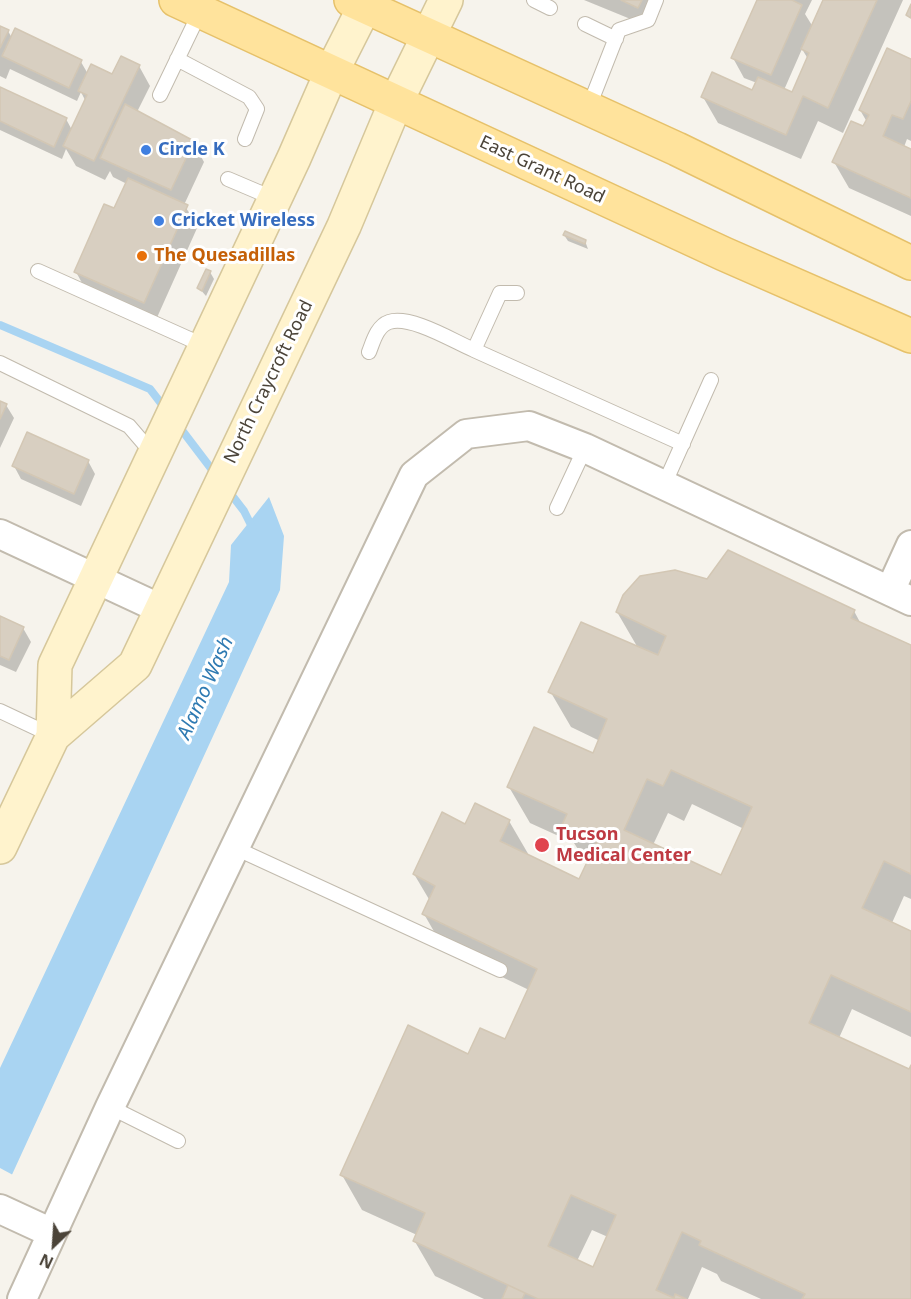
<!DOCTYPE html>
<html>
<head>
<meta charset="utf-8">
<style>
	body { margin:0 }
	#map { position:relative; width:911px; height:1299px; overflow:hidden; background:#f6f3ec; font-family:"Noto Sans",sans-serif }
	canvas { display:block }
	.north { position:absolute; left:24px; top:1215px; width:60px; height:60px; -webkit-text-stroke:4px #fff; paint-order:stroke; rotate:205deg; font-size:16px; font-weight:700; line-height:24px; text-align:center; color:#4b4439 }
	.north::after { content:''; display:block; margin:auto; width:21px; height:27px; background:#4b4439; clip-path:polygon(50% 0,100% 100%,50% 72%,0 100%) }
</style>
</head>
<body>
<div id="map">
<canvas width="911" height="1299"></canvas>
<div class="north">N</div>
</div>
<script>
const ctx = document.querySelector('canvas').getContext('2d');
ctx.lineJoin = 'round';
function fill(path, color) {
  ctx.fillStyle = color;
  ctx.fill(path, 'evenodd');
}
function stroke(path, color, width, dash) {
  ctx.strokeStyle = color;
  ctx.lineWidth = width;
  ctx.lineCap = dash ? 'butt' : 'round';
  ctx.setLineDash(dash || []);
  ctx.stroke(path);
}
function label(font, color, halo, rows, align = 'center') {
  ctx.font = font + ' "Noto Sans",sans-serif';
  ctx.lineWidth = 6;
  ctx.setLineDash([]);
  ctx.textBaseline = 'middle';
  ctx.strokeStyle = halo;
  ctx.fillStyle = color;
  for (const [text, x, y, turn = 0] of rows) {
    ctx.save();
    ctx.translate(x, y);
    ctx.rotate((+turn || 0) * Math.PI / 180);
    ctx.textAlign = isNaN(turn) ? turn : align;
    if (halo) ctx.strokeText(text, 0, 0);
    ctx.fillText(text, 0, 0);
    ctx.restore();
  }
}
fill(new Path2D(`
	M269 497 284 536 280 590 10 1179 0 1207V1068L229 582 231 545Z`), '#a9d4f2');
fill(new Path2D(`
	M0 1168 13 1175 0 1207Z`), '#f6f3ec');
fill(new Path2D(`
	M584 0H661L650 27Z
	M759 0H812L805 14 813 27 825 0H903L843 133 818 121 801 159 718 123 703 97 753 92 757 83 744 78 733 58ZM802 49 808 59 792 94 784 90Z
	M0 28 8 31 12 38 16 30 81 62 88 74 113 76 139 66 150 86 137 112 193 142 204 162 184 205 198 226 155 322 87 292 76 272 115 210 127 184 113 177 110 171 105 180 76 166 66 149 62 159 0 130V88L66 119 72 130 86 102 81 92 77 101 10 69 6 79 0 76Z
	M911 61V141L907 139 904 147 911 150V216L849 188 834 162 864 128 867 122 860 110Z
	M564 235 585 241 588 249 568 241Z
	M210 272 214 279 206 296 199 288Z
	M0 403 6 405 14 418 0 448Z
	M88 461 95 474 81 506 21 479 14 466Z
	M708 581 854 611 861 624 911 646V899L904 896 892 923 911 932V1037L852 1009 839 1038 910 1071 911 1069V1299H761L721 1281 717 1274 702 1267 688 1299H484L435 1276 414 1240 417 1235 362 1210 342 1175 469 1056 506 1041 529 990 444 949 424 914 430 901 414 874 466 826 509 821 530 857 580 881 589 862 585 860 574 843 530 823 509 787 594 756 600 741 571 727 550 691 638 648 617 612ZM692 804 744 829 722 877 653 845 668 813 684 821ZM592 1230 608 1237 593 1269 577 1261Z
	M0 617 23 628 31 642 16 672 0 665Z`), '#0003');
stroke(new Path2D(`
	M0 325 150 389 167 411
	M178 425 216 475
	M227 489 244 511 253 529`), '#a9d4f2', 8);
const building = new Path2D(`
	M621 0H642L638 8Z
	M757 0H792L802 5 771 75 731 58Z
	M823 0H877L828 108 803 96 786 135 701 97 712 72 752 90 758 77 792 92 809 53 801 49Z
	M911 4V18L906 15Z
	M0 26 9 30 0 48Z
	M15 28 82 60 69 88 2 56Z
	M887 48 911 59V101L903 119 892 115 883 136 911 149V198L832 162 851 121 863 126 869 115 859 110Z
	M121 56 140 65 94 161 63 146 87 95 78 91 91 64 112 74Z
	M0 87 67 118 54 147 0 121Z
	M125 104 194 141 171 190 100 158Z
	M128 178 188 205 144 303 74 272 104 204 114 208Z
	M565 231 586 240 585 244 563 235Z
	M206 269 211 271 202 291 197 288Z
	M0 401 7 404 0 419Z
	M27 432 89 460 74 494 12 466Z
	M728 550 855 610 851 618 911 645V874L884 861 862 908 911 931V1012L831 975 809 1023 909 1069 911 1065V1299H802L805 1294 699 1245 701 1241 682 1232 656 1290 674 1298 675 1294 686 1299H538L413 1241 425 1213 340 1175 408 1025 468 1054 480 1028 505 1039 537 969 422 914 435 886 413 874 442 812 465 824 475 803 510 820 500 841 579 879 597 841 562 825 567 814 507 787 534 727 593 753 607 719 548 692 581 622 658 655 666 636 616 612 623 595 640 576 675 570 707 579ZM671 770 752 807 721 875 624 830 647 779 663 786ZM571 1195 616 1215 593 1267 548 1246Z
	M0 616 24 627 9 660 0 656Z
	M508 1285 525 1293 522 1299H502Z`);
fill(building, '#d8cfc1');
stroke(building, '#d3c7b4', 1.5);
const service = new Path2D(`
	M534 0 550 8
	M585 24 616 39
	M177 59 249 97 257 109 245 139
	M160 95 200 12
	M588 109 619 30 648 20 656 0
	M228 179 275 199
	M38 271 205 346
	M517 293H500L474 350 683 444
	M369 352C373 342 377 326 389 322 411 315 453 341 474 350
	M0 363 129 426 153 454
	M664 485 711 380
	M557 508 585 448
	M0 711 51 735
	M235 848 500 970
	M110 1107 178 1141`);
const minor = new Path2D(`
	M0 534 161 609
	M890 591 911 545
	M0 1209 52 1233
	M22 1299 110 1107 414 475 466 434 529 426 585 448 911 601`);
const secondary = new Path2D(`
	M53 736 55 665 294 158 332 71 368 0
	M0 847 53 736 135 665 344 226 396 102 446 0`);
const primary = new Path2D(`
	M176 0 724 254 911 336
	M351 0 677 149 911 263`);
stroke(service, '#c2bbae', 16);
stroke(minor, '#c2bbae', 32);
stroke(secondary, '#d6c79b', 36);
stroke(primary, '#e6c16a', 36);
stroke(service, '#fff', 14);
stroke(minor, '#fff', 28);
stroke(secondary, '#fff3cd', 33);
stroke(primary, '#ffe39c', 33);
for (const [x, y, r, color] of [
	[146,150,6,"#3f7fe0"],
	[159,221,6,"#3f7fe0"],
	[142,256,6,"#e8710a"],
	[542,845,8,"#e0444e"]
]) {
  const dot = new Path2D();
  dot.arc(x, y, r, 0, 2 * Math.PI);
  ctx.fillStyle = color;
  ctx.fill(dot);
  stroke(dot, '#fff', 2);
}
label('bold 18px', '#366cbe', '#fff', [
	["Circle K",158,150],
	["Cricket Wireless",171,221]
], 'left');
label('18px', '#4b4439', '#fff', [
	["East Grant Road",542,170,25],
	["North Craycroft Road",269,382,-64]
]);
label('bold 18px', '#c56008', '#fff', [
	["The Quesadillas",154,256]
], 'left');
label('bold 18px', '#be3a42', '#fff', [
	["Tucson",556,835],
	["Medical Center",556,856]
], 'left');
label('italic 20px', '#2e7ab2', '#fff', [
	["Alamo Wash",206,688,-66]
]);
</script>
</body>
</html>
